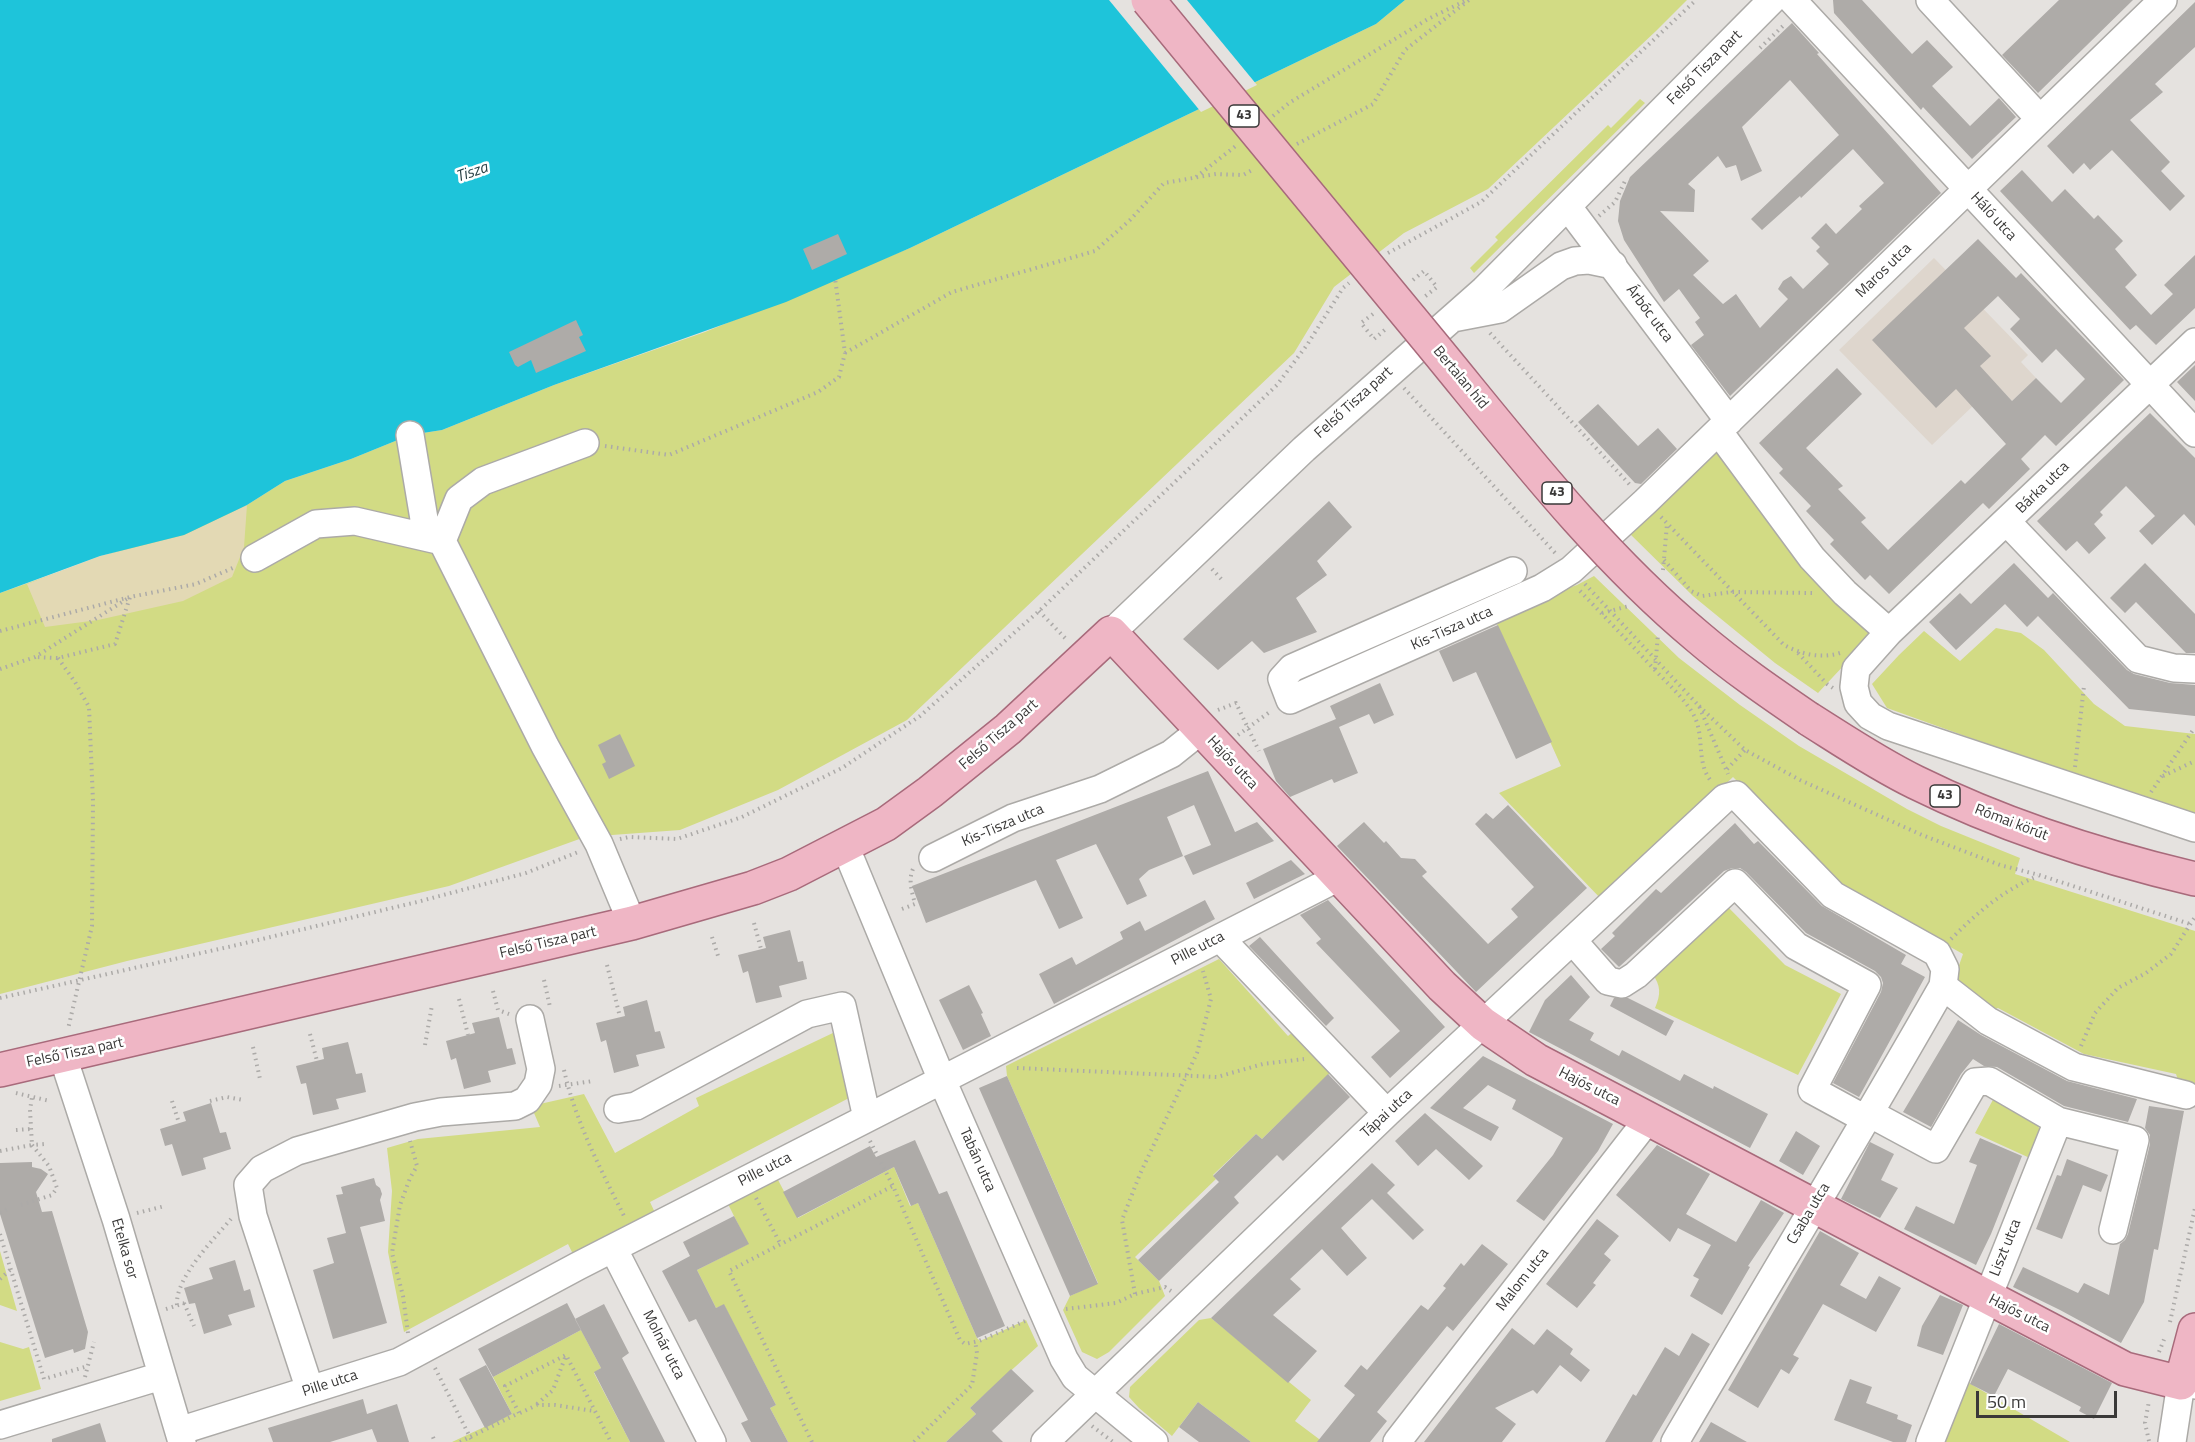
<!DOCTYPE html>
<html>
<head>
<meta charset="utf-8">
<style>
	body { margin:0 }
	#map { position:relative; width:2195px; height:1442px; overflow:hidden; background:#e5e2df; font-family:"Titillium Web",sans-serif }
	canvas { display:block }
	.scale { position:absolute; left:1976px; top:1391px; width:141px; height:27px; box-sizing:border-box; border:3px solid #3a3938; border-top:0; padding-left:8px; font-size:18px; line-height:21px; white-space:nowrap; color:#3a3938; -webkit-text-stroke:4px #fff; paint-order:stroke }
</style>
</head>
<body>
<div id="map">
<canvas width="2195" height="1442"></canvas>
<div class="scale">50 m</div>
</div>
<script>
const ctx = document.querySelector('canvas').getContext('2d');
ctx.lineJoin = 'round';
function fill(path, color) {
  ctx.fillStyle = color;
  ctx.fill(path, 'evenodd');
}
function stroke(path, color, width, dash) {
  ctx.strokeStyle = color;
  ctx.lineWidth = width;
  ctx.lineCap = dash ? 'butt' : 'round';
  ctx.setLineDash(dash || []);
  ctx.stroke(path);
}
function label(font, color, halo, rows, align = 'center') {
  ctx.font = font + ' "Titillium Web",sans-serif';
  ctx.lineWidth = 5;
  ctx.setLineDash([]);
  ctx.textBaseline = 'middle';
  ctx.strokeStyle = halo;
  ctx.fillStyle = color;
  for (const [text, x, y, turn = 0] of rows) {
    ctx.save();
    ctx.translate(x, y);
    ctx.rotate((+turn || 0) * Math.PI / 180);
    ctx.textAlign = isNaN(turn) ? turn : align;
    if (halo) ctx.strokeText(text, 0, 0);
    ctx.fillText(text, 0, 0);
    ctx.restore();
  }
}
fill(new Path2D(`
	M1934 258 2028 355 2021 362 2036 378 2012 401 1996 384 1932 445 1839 350Z`), '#ded6cd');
fill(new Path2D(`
	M1405 0H1687L1656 31 1488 189 1404 233 1334 287 1294 353 907 720 778 790 680 830 585 837 449 886 127 961 0 994V593L247 505 285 481 351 459 410 435 442 430 554 385 705 332 910 248 1376 24Z
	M1640 99 1645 103 1474 273 1470 268 1498 240 1495 237 1608 125 1611 128Z
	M1722 447 1876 631 1818 693 1775 663 1693 596 1629 533Z
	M1594 576 1679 658 1740 705 1799 746 1907 809 1941 826 2020 858 2015 874 2195 931V1095L2178 1080 2176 1074 2084 1054 1998 1008 1991 1011 1959 992 1955 977 1963 954 1844 888 1733 777 1603 901 1499 793 1561 766 1493 615 1577 585Z
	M1996 628 2021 633 2044 650 2094 704 2125 726 2195 734V815L2068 773 1887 708 1872 684 1899 655 1924 631 1960 661Z
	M1726 905 1785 965 1841 994 1798 1075 1655 1008C1661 994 1661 986 1652 973Z
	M1219 959 1288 1036 1293 1032 1332 1071 1262 1139 1256 1134 1213 1175 1216 1179 1135 1257 1159 1281 1165 1296 1109 1352 1097 1359 1082 1352 1063 1310 1070 1296 1098 1283 1007 1076 1006 1066Z
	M835 1032 849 1098 650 1202 657 1217 575 1258 568 1244 404 1332 388 1252 392 1191 387 1148 418 1139 540 1127 531 1106 584 1094 615 1153 699 1106 696 1098Z
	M1995 1096 2036 1121 2042 1135 2032 1159 1975 1133Z
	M894 1167 910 1206 918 1203 977 1338 980 1341 1026 1320 1038 1346 970 1408 976 1414 946 1442H788L770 1408 776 1405 724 1305 716 1308 697 1270 748 1244 728 1204 777 1178 798 1218Z
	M0 1251 17 1311 0 1305Z
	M1211 1318 1311 1400 1295 1421 1323 1442H1251L1198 1402 1172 1436 1139 1408 1129 1397 1130 1387 1199 1320Z
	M581 1330 601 1368 594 1373 630 1442H452L512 1414 493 1377Z
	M0 1342 23 1349 29 1347 41 1389 0 1401Z
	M1969 1383 2070 1442H1945Z`), '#d2db84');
fill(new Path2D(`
	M247 505 244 547 232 577 183 601 98 620 45 627 27 584 100 556 184 535Z`), '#e3d9b4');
fill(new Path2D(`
	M0 0H1405L1376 24 910 248 786 302 554 385 442 430 410 435 351 459 285 481 247 505 184 535 100 556 0 593Z`), '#1ec4da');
fill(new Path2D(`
	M1109 0H1187L1257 85 1201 112Z`), '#e5e2df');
fill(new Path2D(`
	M1833 0H1862L1912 54 1927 40 1953 67 1932 86 1970 126 1999 98 2016 117 1972 159 1923 107 1921 110 1834 13Z
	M2059 0H2133L2038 93 2002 55Z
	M2195 2V47L2155 84 2163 92 2130 120 2170 162 2161 171 2185 196 2170 211 2112 150 2090 170 2084 163 2073 174 2047 146Z
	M1792 23 1819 53 1817 54 1941 193 1730 396 1691 345 1704 335 1695 322 1700 318 1679 289 1664 302 1624 240 1618 221 1620 201 1630 177ZM1790 80 1839 135 1751 219 1762 230 1800 196 1801 198 1853 149 1884 183 1859 206 1862 209 1836 234 1826 223 1811 238 1820 247 1816 251 1829 264 1803 289 1791 276 1783 281 1778 289 1788 299 1760 328 1736 294 1723 304 1693 275 1709 261 1660 211 1694 212 1695 190 1688 184 1718 156 1726 168 1736 165 1741 181 1762 171 1742 127Z
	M2022 170 2052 202 2065 189 2094 219 2098 215 2123 241 2115 249 2137 275 2125 287 2151 315 2173 294 2164 285 2195 255V308L2156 345 2136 325 2130 330 2000 191Z
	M838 234 847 254 812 270 803 249Z
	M1978 239 2016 278 2021 273 2124 380 2056 446 2045 435 2021 459 2030 469 1989 509 1983 503 1889 594 1870 575 1865 580 1830 544 1834 540 1806 511 1811 506 1779 473 1783 469 1759 443 1837 368 1862 394 1806 448 1843 486 1838 489 1866 518 1861 522 1888 550 1961 480 1965 484 2006 444 1956 389 1936 408 1872 340ZM1998 296 2020 319 2010 329 2042 363 2056 349 2085 379 2061 403 2036 378 2012 401 1980 366 1991 356 1964 328Z
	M576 320 583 335 579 337 586 351 536 373 531 360 518 367 515 365 509 352Z
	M2195 365V401L2177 382Z
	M1598 404 1638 446 1658 428 1677 449 1641 484 1635 483 1578 422Z
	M2150 413 2195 458V526L2184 514 2152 545 2139 531 2155 516 2126 486 2100 512 2103 515 2094 524 2106 538 2089 554 2077 541 2066 551 2037 521Z
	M1329 501 1352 527 1317 561 1327 575 1296 598 1317 632 1264 653 1252 641 1218 670 1183 639Z
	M2014 563 2048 598 2053 593 2127 670 2134 674 2170 683 2195 685V716L2129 709 2038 616 2027 627 2005 604 1956 650 1929 622 1960 593 1971 604Z
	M2145 563 2195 614V653H2186L2136 602 2125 613 2110 598Z
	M1498 625 1552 742 1516 759 1476 672 1453 682 1439 651Z
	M1380 683 1394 715 1374 724 1369 714 1339 727 1358 773 1334 783 1332 779 1290 797 1276 781 1263 749 1336 719 1330 706Z
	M620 734 635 766 609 779 602 764 606 762 598 745Z
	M1208 771 1235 832 1257 822 1274 841 1193 875 1184 856 1211 845 1194 805 1167 817 1183 856 1149 870 1139 879 1147 896 1127 905 1096 844 1056 860 1083 918 1059 929 1036 880 926 923 912 886Z
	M1508 805 1587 888 1476 992 1337 846 1364 822 1384 843 1386 841 1401 858 1415 859 1427 872 1422 876 1488 944 1518 917 1511 909 1534 887 1475 824 1486 813 1493 819Z
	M1735 823 1754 844 1758 841 1822 906 1906 955 1901 964 1925 977 1859 1097 1833 1083 1881 992 1883 983 1881 977 1875 971 1806 933 1746 872 1740 868H1732L1724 871 1619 967 1601 949 1615 936 1612 933 1656 889 1661 893Z
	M1291 860 1305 874 1254 899 1246 883Z
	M1205 900 1215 919 1054 1004 1039 974 1072 957 1076 965 1123 939 1120 932 1140 921 1145 931Z
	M1328 900 1445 1027 1390 1078 1371 1057 1400 1031 1316 943 1321 939 1300 915Z
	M790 930 798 962 803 961 807 979 779 986 782 997 756 1003 748 971 743 973 738 955 766 948 763 937Z
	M1260 937 1334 1018 1326 1026 1249 946Z
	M1571 975 1590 997 1569 1020 1594 1033 1590 1040 1619 1056 1622 1050 1680 1081 1684 1074 1713 1089 1714 1086 1768 1114 1750 1148 1529 1032 1545 1000Z
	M969 985 983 1013 981 1014 991 1036 963 1050 939 1000Z
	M1614 998H1628L1674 1021 1666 1036 1610 1006Z
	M647 1000 655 1032 660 1031 665 1048 636 1055 639 1066 614 1073 606 1040 601 1042 596 1023 625 1016 623 1007Z
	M499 1017 507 1049 512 1048 516 1064 488 1071 491 1082 464 1089 456 1058 451 1060 446 1041 475 1033 472 1023Z
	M1958 1020 1981 1035 2067 1081 2137 1099 2128 1122 2064 1106 1997 1067 1984 1066 1973 1059 1961 1074 1931 1127 1903 1112Z
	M348 1042 356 1074 362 1073 366 1092 336 1099 339 1109 313 1115 306 1083 301 1084 296 1066 324 1059 322 1048Z
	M1483 1056 1613 1124 1598 1151 1544 1221 1516 1201 1553 1155 1563 1138 1512 1109 1516 1100 1488 1085 1463 1108 1499 1127 1491 1141 1430 1108Z
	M1328 1074 1350 1097 1283 1161 1277 1155 1234 1197 1239 1203 1159 1281 1138 1260 1219 1182 1213 1176 1256 1134 1262 1139Z
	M1007 1076 1098 1284 1070 1296 979 1088Z
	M211 1103 220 1133 226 1132 231 1149 203 1158 206 1169 182 1176 172 1144 165 1146 160 1129 186 1121 183 1112Z
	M2149 1106 2184 1111 2158 1250 2154 1249 2144 1302 2121 1343 2060 1310 2013 1287 2023 1267 2078 1293 2084 1283 2109 1295 2120 1244 2125 1240 2128 1234 2150 1144V1135L2145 1128Z
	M1425 1113 1483 1166 1469 1180 1436 1149 1418 1166 1395 1141Z
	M1796 1131 1820 1146 1803 1175 1779 1161Z
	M1980 1138 2022 1156 1991 1234 1976 1265 1904 1229 1916 1206 1954 1224 1977 1165 1969 1162Z
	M915 1140 939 1194 947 1191 1005 1326 977 1338 918 1203 911 1206 894 1167 797 1218 783 1192 870 1146 876 1157Z
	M1870 1142 1894 1154 1881 1180 1898 1188 1880 1218 1841 1199Z
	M1657 1145 1710 1174 1686 1214 1736 1242 1761 1200 1784 1213 1748 1266 1750 1267 1722 1315 1690 1296 1699 1279 1693 1276 1711 1245 1678 1228 1670 1242 1616 1195Z
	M2067 1159 2108 1175 2101 1192 2083 1185 2062 1239 2036 1229 2057 1175 2061 1176Z
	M32 1162V1167L41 1169 48 1174 36 1192 42 1212 52 1211 88 1332 85 1349 74 1353 73 1349 45 1358 0 1214V1163Z
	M1372 1163 1395 1185 1387 1193 1424 1230 1413 1240 1372 1199 1341 1228 1367 1258 1347 1276 1322 1249 1290 1279 1301 1289 1273 1315 1317 1351 1288 1383 1211 1318Z
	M374 1178 376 1185 380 1188 382 1194 380 1200 385 1221 360 1227 387 1323 333 1339 313 1270 334 1263 327 1238 346 1233 336 1195 343 1194 341 1187Z
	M734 1216 749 1244 697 1270 716 1308 724 1304 776 1405 770 1408 788 1442H751L741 1423 748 1420 696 1319 689 1322 662 1271 690 1256 683 1242Z
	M1597 1219 1619 1236 1604 1254 1611 1260 1593 1283 1596 1285 1577 1308 1546 1284Z
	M1820 1231 1859 1253 1840 1285 1866 1299 1879 1276 1901 1288 1876 1332 1823 1304 1793 1355 1799 1358 1789 1374 1781 1369 1758 1408 1728 1390Z
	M1482 1244 1508 1264 1453 1331 1447 1326 1377 1412 1387 1421 1370 1442H1317L1355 1395 1344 1386 1361 1365 1367 1370 1421 1305 1428 1310 1446 1288 1443 1286 1461 1263 1464 1266Z
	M235 1260 244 1291 250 1289 255 1307 228 1315 232 1325 204 1334 195 1303 189 1304 184 1288 213 1279 209 1268Z
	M1940 1295 1963 1305 1943 1355 1917 1346 1922 1326Z
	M567 1303 581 1330 493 1377 478 1349Z
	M604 1304 629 1353 622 1358 665 1442H630L594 1372 601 1368 575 1319Z
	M1999 1324 2112 1383 2094 1419 2079 1411 2081 1407 2008 1369 1994 1396 1970 1384Z
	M1512 1328 1534 1345 1547 1329 1573 1349 1570 1354 1590 1370 1581 1382 1560 1365 1537 1394 1533 1390 1495 1408 1516 1424 1502 1442H1424Z
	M1692 1333 1710 1344 1652 1442H1605L1633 1394 1636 1396 1665 1347 1679 1356Z
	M486 1365 512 1414 485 1428 459 1379Z
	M1011 1369 1034 1391 992 1431 1003 1442H946L976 1414 970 1408Z
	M1850 1379 1872 1387 1866 1403 1898 1415 1897 1419 1912 1425 1906 1442H1893L1834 1420Z
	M363 1399 367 1414 397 1404 409 1442H377L372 1429 330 1442H273L268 1428Z
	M1198 1402 1251 1442H1199L1179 1427Z
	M1711 1422 1747 1442H1699Z
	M100 1423 106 1442H52V1439Z`), '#aeaba8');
const minor = new Path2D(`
	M1792 0 2195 433
	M1930 0 2040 119
	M1568 207 1729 421
	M1453 318 1500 309 1561 266 1575 261 1589 260 1613 265
	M2195 342 1889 632 1856 669 1854 687 1858 703 1870 716 1888 726 2195 828
	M1719 432 1812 558 1845 593 1889 632
	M410 435 427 537
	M2007 522 2138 659 2174 668 2195 669
	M442 541 459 499 483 481 585 443
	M255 558 316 524 355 521 442 541 545 746 599 844 632 923
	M1513 571 1292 668 1282 679 1290 700 1542 588 1571 570 1645 502 2163 0
	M1111 633 1304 449 1484 290 1772 0
	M845 846 942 1080 1064 1359 1075 1377 1154 1442
	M933 858 1013 818 1100 789 1171 754 1201 730
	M1220 938 1387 1113
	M1573 941 1608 981 1622 984 1636 975 1735 883 1796 946 1867 985 1812 1090 1867 1120
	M1943 986 1988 1021 2074 1067 2186 1095
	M63 1057 116 1219 182 1442
	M618 1109 636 1106 807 1014 842 1006 867 1118
	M1871 1114 1936 1149 1975 1082 1989 1081 2058 1121 2135 1140 2113 1230
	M613 1248 712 1442
	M310 1390 253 1216 248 1185 262 1169 297 1151 415 1117 441 1112 515 1106 527 1100 538 1084 541 1069 530 1019
	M0 1425 161 1376
	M179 1431 399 1362 578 1266 1339 877
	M1045 1442 1387 1113 1725 798 1736 795 1833 895 1937 953 1945 969 1943 986C1856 1139 1764 1290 1675 1442
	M1397 1442 1649 1118
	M1930 1442 2058 1121
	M2172 1442 2181 1383 2195 1385`);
const major = new Path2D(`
	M1809 719C1844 741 1878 764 1915 782 2004 826 2098 856 2195 879
	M0 1070 632 923 753 888 789 874 886 824 930 792 1008 729 1111 633 1442 986 1483 1024 1536 1060 2125 1369 2181 1383 2195 1330`);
stroke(minor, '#acaaa7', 30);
stroke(major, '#a86a7b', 36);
stroke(new Path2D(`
	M1760 48 1785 24
	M1273 116 1289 103 1428 19 1465 1
	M1297 144 1373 104 1405 50 1469 0
	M1196 177 1237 145
	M1599 216 1615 202 1625 181
	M1388 253 1481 202 1696 0
	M1413 280 1424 271 1437 287 1423 298
	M1373 314 1361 323 1374 339 1387 328
	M1490 333 1631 486
	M845 353 952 292 1095 251 1130 220 1164 183 1216 174 1243 175 1254 169
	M1404 388 1557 555
	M605 446 669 455 818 392 839 377 845 353 835 278
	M1661 517 1784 645C1801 654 1820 659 1840 653
	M1664 560 1691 591 1702 596 1731 592 1814 593
	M1212 569 1224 582
	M1663 570 1667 524
	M1585 584 1699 706 1728 774
	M1580 591C1604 616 1628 641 1652 667 1666 682 1681 695 1692 712 1706 734 1695 761 1711 781
	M1039 611 1066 639
	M1602 613 1629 606
	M0 631 130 597 196 584 235 567
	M1798 653 1827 684 1833 688
	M58 658 75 682 89 707 93 801 92 926 68 1029
	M0 669 35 657 130 597 115 644 58 658 35 657
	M1655 669 1658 634
	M1699 706 1745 750 1800 780 1922 835 2000 865 2039 875 2190 924
	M1218 710 1236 703 1259 751
	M1238 735 1271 711
	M2075 767 2084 686
	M1727 769 1745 750
	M2163 776 2195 761
	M2151 792 2193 730
	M620 839 629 837 677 839 742 817 842 768 920 716 1039 611 1277 385 1307 345 1343 288 1349 283
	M902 909 915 904C912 892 908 880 913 869
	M754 923 761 949
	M712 937 719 959
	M1951 939C1977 913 2003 890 2038 876
	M607 965 620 1017
	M544 980 550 1007
	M493 991 498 1010 509 1014
	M0 998 237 945 417 902 526 873 578 852
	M459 999 468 1035
	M310 1034 317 1061
	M425 1045 432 1005
	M2081 1046 2095 1013 2118 988 2146 973 2171 954 2195 917
	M253 1047 260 1079
	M1017 1068 1217 1077 1263 1064 1304 1059
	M564 1070C576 1123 601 1170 625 1218
	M559 1086 593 1081
	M16 1093 50 1101
	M172 1101 179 1123
	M210 1101 227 1097 243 1100
	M16 1130 31 1129
	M870 1141 893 1186 960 1340 965 1344 979 1341 1025 1321
	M0 1151 32 1145 30 1110 32 1097
	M756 1198 781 1245
	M21 1205 52 1195 57 1188 49 1166 32 1145 45 1144
	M0 1213 8 1209
	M137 1213 165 1206
	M0 1234 44 1379 88 1366
	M0 1279 11 1269
	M1135 1294 1122 1220 1140 1174 1197 1053 1211 999 1203 971
	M184 1303 194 1326
	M177 1305C175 1278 214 1239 231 1219
	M166 1309 188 1302
	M1066 1309 1116 1303 1135 1294 1165 1287 1171 1291
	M2170 1322 2195 1208
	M408 1333 403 1296 392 1253 400 1205 410 1178 417 1166 410 1141
	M2159 1352 2165 1337
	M435 1368 470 1437 519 1413 505 1386 566 1355 611 1442
	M85 1377 94 1342
	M537 1404 553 1390 566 1355
	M520 1413 537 1405H555L594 1411
	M1092 1426 1113 1442
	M433 1437 435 1442
	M2149 1441 2145 1423 2149 1401
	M460 1442 470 1437 473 1442
	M812 1442 729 1271 893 1186
	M914 1442 972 1385 977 1353 975 1341`), '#acaaa8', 4, [1.5, 4.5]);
stroke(minor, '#fff', 27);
stroke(major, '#efb6c5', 33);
const majorBridge = new Path2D(`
	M1148 0C1242 114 1336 229 1430 342 1514 444 1596 552 1698 637 1733 667 1771 693 1809 719`);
stroke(majorBridge, '#a86a7b', 36, []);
stroke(majorBridge, '#efb6c5', 33);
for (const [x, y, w] of [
	[1244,116,30],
	[1557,493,30],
	[1945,796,30]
]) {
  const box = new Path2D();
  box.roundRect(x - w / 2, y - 11, w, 22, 4.5);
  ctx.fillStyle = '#fff';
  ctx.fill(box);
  stroke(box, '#3a3938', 1.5);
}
label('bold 14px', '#3a3938', null, [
	["43",1244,116],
	["43",1557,493],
	["43",1945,796]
]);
label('15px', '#3a3938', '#fff', [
	["Felső Tisza part",1705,68,-45],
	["Háló utca",1993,217,47],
	["Maros utca",1884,271,-44],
	["Árbóc utca",1649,314,53],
	["Bertalan híd",1460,378,50],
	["Felső Tisza part",1354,403,-42],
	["Bárka utca",2043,488,-44],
	["Kis-Tisza utca",1452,629,-24],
	["Felső Tisza part",999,735,-41],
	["Hajós utca",1232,763,47],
	["Római körút",2011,823,21],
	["Kis-Tisza utca",1003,826,-23],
	["Felső Tisza part",548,943,-13],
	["Pille utca",1198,949,-27],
	["Felső Tisza part",75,1053,-12],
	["Hajós utca",1589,1087,27],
	["Tápai utca",1387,1114,-43],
	["Tabán utca",977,1160,66],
	["Pille utca",765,1170,-27],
	["Csaba utca",1809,1214,-59],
	["Liszt utca",2006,1248,-68],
	["Etelka sor",124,1249,74],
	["Malom utca",1523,1280,-52],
	["Hajós utca",2019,1314,27],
	["Molnár utca",663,1345,63],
	["Pille utca",330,1384,-18]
]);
label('italic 16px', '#273f44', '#fff', [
	["Tisza",472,173,-19]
]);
</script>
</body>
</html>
